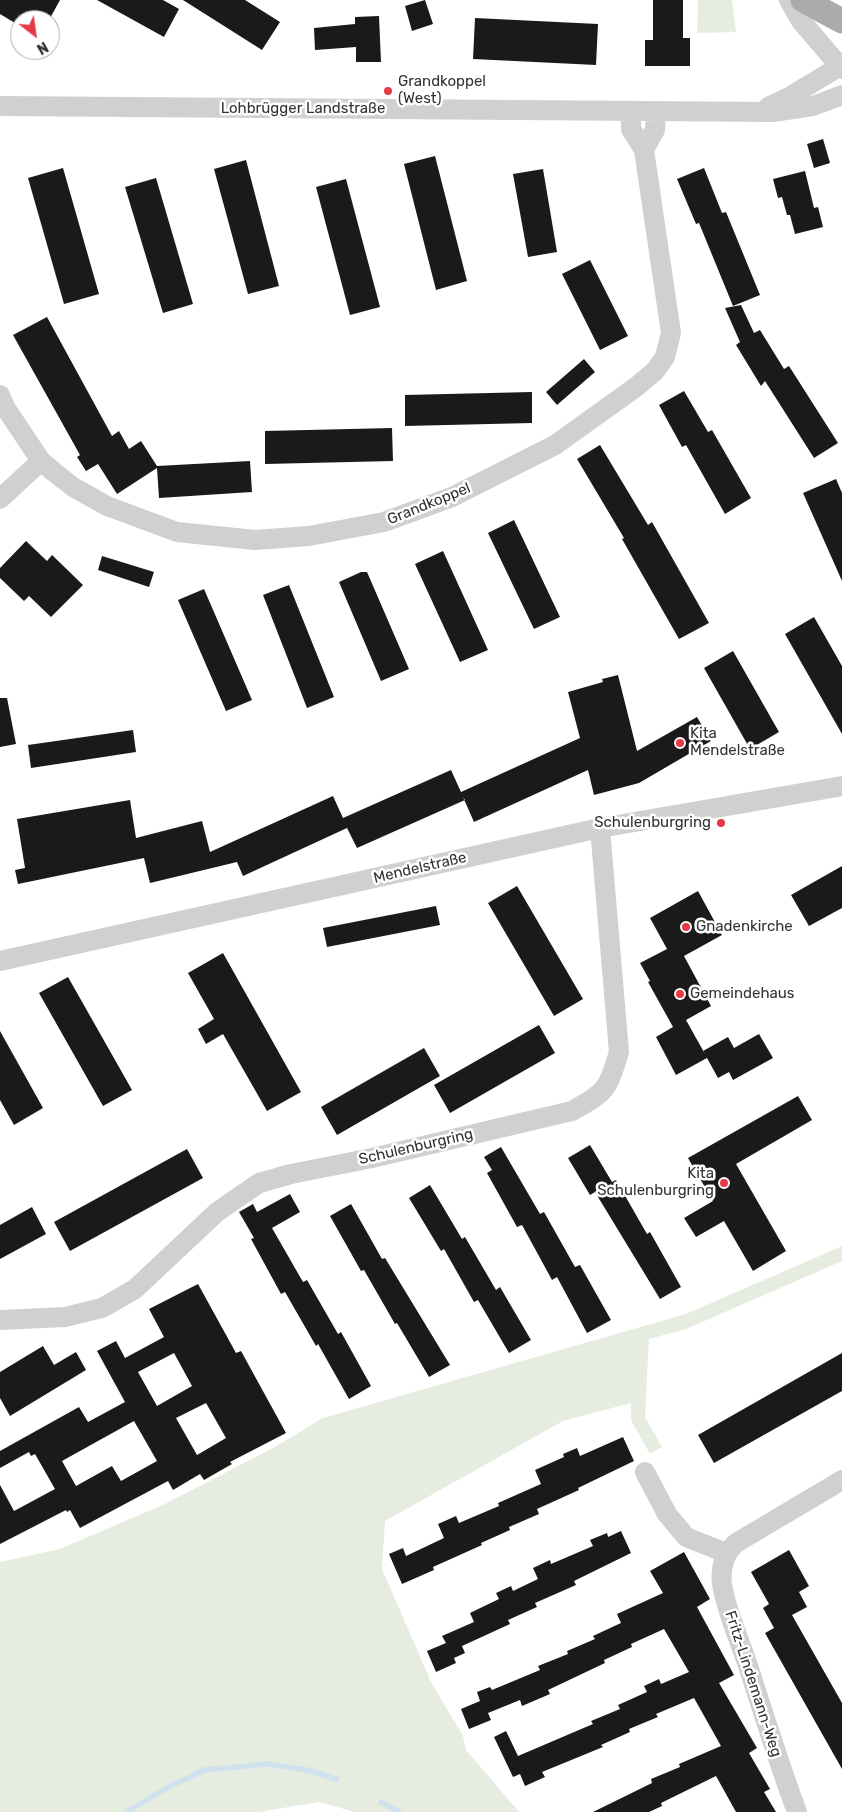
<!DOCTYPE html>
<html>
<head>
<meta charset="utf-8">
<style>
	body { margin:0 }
	#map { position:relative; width:842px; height:1812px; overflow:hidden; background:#fff; font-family:Rubik,sans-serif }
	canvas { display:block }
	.north { position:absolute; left:10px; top:10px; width:50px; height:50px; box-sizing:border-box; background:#fff; border:1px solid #adadad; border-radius:50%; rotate:150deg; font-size:14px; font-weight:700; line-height:20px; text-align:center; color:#333 }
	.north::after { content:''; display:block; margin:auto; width:18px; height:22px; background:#e63946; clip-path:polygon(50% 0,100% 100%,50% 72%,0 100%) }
</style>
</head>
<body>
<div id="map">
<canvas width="842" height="1812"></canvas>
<div class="north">N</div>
</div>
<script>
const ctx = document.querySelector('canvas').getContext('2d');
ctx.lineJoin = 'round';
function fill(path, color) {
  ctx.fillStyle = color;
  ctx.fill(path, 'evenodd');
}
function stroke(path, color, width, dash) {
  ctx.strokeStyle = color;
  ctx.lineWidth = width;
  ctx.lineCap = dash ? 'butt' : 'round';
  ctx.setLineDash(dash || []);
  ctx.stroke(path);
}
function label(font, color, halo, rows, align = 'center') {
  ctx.font = font + ' Rubik,sans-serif';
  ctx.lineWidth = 5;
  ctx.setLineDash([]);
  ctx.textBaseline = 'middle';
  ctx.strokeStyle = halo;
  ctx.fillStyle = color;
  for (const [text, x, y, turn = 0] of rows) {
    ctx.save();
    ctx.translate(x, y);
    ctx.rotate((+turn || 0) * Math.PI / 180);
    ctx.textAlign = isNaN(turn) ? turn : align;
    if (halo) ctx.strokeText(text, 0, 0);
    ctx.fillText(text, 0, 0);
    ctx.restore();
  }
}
fill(new Path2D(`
	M698 0H732L736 32 697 33Z
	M842 1246V1261L686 1329 649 1339 645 1417 662 1447 650 1454 631 1420V1403L563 1421 385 1521 382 1569 431 1682 463 1736 466 1750 519 1812H355L319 1802 259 1812H0V1562L60 1549 165 1504 273 1448 323 1418 686 1314Z`), '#e6ecdf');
stroke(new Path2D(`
	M381 1802 399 1812
	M126 1812 165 1789 204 1770 268 1764 307 1770 336 1779`), '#cfe2ee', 5.5);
fill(new Path2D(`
	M0 0H60L49 20H20V26L0 14Z
	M97 0H163L179 9 164 37Z
	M183 0H245L280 22 262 50Z
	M425 0 433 24 412 31 405 6Z
	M653 0H683V38H690V66H645V40H653Z
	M379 16 381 62H356V47L315 50 314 28 355 24V17Z
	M475 18 598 24 596 65 473 59Z
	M823 139 830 163 814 168 807 144Z
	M435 156 467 281 436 290 404 164Z
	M246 160 279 286 248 294 214 169Z
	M63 168 99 294 64 304 28 178Z
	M704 168 722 213 726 212 760 295 733 306 699 223 696 224 677 179Z
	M543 169 557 252 528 257 513 174Z
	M805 171 814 208 818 207 823 227 795 234 790 215H787L782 197 778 198 773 179Z
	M156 178 193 304 163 313 125 187Z
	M346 179 380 307 350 315 316 187Z
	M590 260 628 336 600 350 562 274Z
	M741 305 754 333 760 330 784 369 789 366 838 443 814 458 765 381 761 386 736 345 740 342 725 308Z
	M47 317 112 436 119 431 129 449 141 441 157 466 250 461 252 492 159 498 157 468 117 494 98 464 86 471 77 457 80 455 13 335Z
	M584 359 595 372 557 405 546 392Z
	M684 391 708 432 712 430 751 498 725 514 686 445 682 447 659 405Z
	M532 392V423L405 426V395Z
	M392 428 393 461 265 464V431Z
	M600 445 648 525 652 522 709 623 679 639 622 539 624 538 577 459Z
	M836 479 842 493V581L803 493Z
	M514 520 560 617 534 629 488 533Z
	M26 541 47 561 52 555 83 585 51 617 29 596 24 601 0 578V568Z
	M443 551 488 650 460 662 415 564Z
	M102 556 154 572 149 587 98 570Z
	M361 572H367L409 669 381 681 339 582Z
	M289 585 334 697 307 708 263 595Z
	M204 589 252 700 226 711 178 600Z
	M814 617 842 666V734L785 634Z
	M733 651 779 732 750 749 704 668Z
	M618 675 637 751 697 717 711 741 639 783 594 795 588 770 474 822 463 797 465 800 357 848 347 828 243 876 237 862 150 883 144 858 18 884 15 870 25 868 17 819 130 800 136 838 202 821 210 852 333 796 343 818 451 770 461 792 580 738 568 692 603 682 602 679Z
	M0 698H7L16 744 0 747Z
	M133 730 136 752 31 768 28 745Z
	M842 866V908L809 926 791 895Z
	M517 886 583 999 554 1016 488 903Z
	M698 891 722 935 684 956 711 1006 686 1020 705 1054 703 1051 728 1037 734 1048 759 1034 773 1058 733 1080 729 1072 718 1078 707 1058 676 1075 656 1037 673 1027 648 982 650 981 640 963 667 949 650 918Z
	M436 906 440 925 327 947 323 928Z
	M223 953 301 1092 267 1111 223 1034 206 1044 198 1029 214 1019 188 973Z
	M68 977 132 1090 103 1106 39 993Z
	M539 1025 555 1053 450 1113 434 1085Z
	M0 1031 43 1108 14 1125 0 1100Z
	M424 1048 440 1076 337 1135 321 1107Z
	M798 1096 812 1120 736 1164 786 1251 753 1271 724 1221 696 1237 684 1218 713 1201 688 1158Z
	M590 1145 612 1182 616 1180 647 1234 650 1232 681 1287 660 1299 595 1192 590 1195 568 1158Z
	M501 1147 540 1214 544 1212 575 1267 580 1265 611 1320 587 1333 557 1277 552 1280 522 1225 517 1227 487 1173 492 1170 484 1157Z
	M187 1149 203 1178 70 1251 54 1222Z
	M430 1185 462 1239 465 1237 496 1290 500 1287 531 1340 509 1353 478 1300 474 1302 444 1249 441 1251 409 1198Z
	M290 1194 300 1212 272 1228 303 1282 307 1280 338 1334 341 1332 371 1386 349 1399 318 1344 316 1346 285 1292 281 1294 251 1239 254 1238 239 1212 253 1204 257 1212Z
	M351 1204 382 1259 385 1258 450 1365 429 1377 397 1323 395 1324 364 1270 361 1271 330 1216Z
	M32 1207 46 1234 0 1259V1225Z
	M198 1284 236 1353 241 1351 286 1433 230 1462 232 1464 204 1480 200 1474 173 1490 168 1481 80 1528 70 1510 67 1512 66 1510 0 1544V1485L14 1511 55 1489 35 1454 31 1456 29 1452 0 1468V1451L79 1407 88 1422 125 1402 97 1351 116 1341 125 1358 164 1337 149 1309ZM174 1353 192 1386 157 1406 138 1372ZM206 1403 226 1438 197 1455 176 1418ZM134 1421 157 1461 121 1481 112 1466 76 1486 62 1461Z
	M43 1346 54 1365 76 1352 86 1370 10 1416 0 1398V1372Z
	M842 1353V1391L714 1463 698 1435Z
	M623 1437 634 1461 578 1488 579 1490 537 1509 539 1514 509 1527 510 1530 481 1543 482 1545 433 1567 434 1570 402 1584 389 1554 403 1548 406 1556 444 1538 438 1524 456 1516 459 1523 499 1506 498 1503 541 1484 535 1470 564 1457 563 1454 577 1448 580 1456Z
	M621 1531 631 1553 574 1581 576 1585 535 1603 537 1607 508 1620 510 1624 462 1646 465 1653 454 1658 456 1663 436 1672 427 1651 446 1643 442 1636 474 1622 470 1613 499 1599 496 1593 511 1586 513 1591 538 1579 533 1568 550 1560 551 1564 593 1546 590 1540 607 1533 608 1537Z
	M789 1550 809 1586 799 1592 807 1607 792 1615 842 1703V1769L765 1633 774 1628 763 1608 769 1604 751 1572Z
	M684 1552 710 1599 697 1607 734 1675 719 1683 757 1748 749 1753 770 1789 764 1792 776 1812H736L716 1776 661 1803 662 1806 649 1812H593L652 1783 651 1779 680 1767 679 1764 721 1746 694 1698 656 1714 658 1717 629 1729 630 1732 601 1745 603 1747 542 1772 545 1777 525 1786 520 1774 513 1777 494 1737 506 1731 518 1756 593 1724 591 1721 620 1709 618 1705 647 1692 644 1686 659 1679 661 1684 689 1672 664 1629 631 1644 632 1647 604 1660 605 1663 548 1690 550 1694 522 1706 520 1700 488 1713 491 1720 469 1729 461 1709 480 1701 477 1692 490 1687 492 1690 540 1670 538 1666 568 1654 567 1651 595 1639 593 1636 621 1623 617 1614 663 1593 650 1571Z`), '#1a1a1a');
stroke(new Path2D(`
	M789 0 801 21 842 69
	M0 106 773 112 813 106 842 95
	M768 107 789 97 842 65
	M644 150 655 130 656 111
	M0 395 5 407 41 461 54 472 73 487 107 506 177 532 255 540 309 536 384 522 452 497 555 445 636 387 655 371 665 357 671 333 644 150 631 129V111
	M0 499 41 461
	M0 961 600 828 842 786
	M0 1320 65 1317 102 1308 135 1289 217 1212 259 1183 291 1174 372 1158 572 1111C608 1091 607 1090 619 1052L600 828
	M645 1472 667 1514 686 1537 726 1553
	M797 1812C780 1767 766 1721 751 1675 742 1645 727 1615 722 1584 720 1568 724 1554 736 1543L842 1480`), '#d0d0d0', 20);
stroke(new Path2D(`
	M803 0 842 21`), '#ababab', 25);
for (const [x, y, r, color] of [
	[388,91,5,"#e63946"],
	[680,743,5,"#e63946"],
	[721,823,5,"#e63946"],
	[686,927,5,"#e63946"],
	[680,994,5,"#e63946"],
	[724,1183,5,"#e63946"]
]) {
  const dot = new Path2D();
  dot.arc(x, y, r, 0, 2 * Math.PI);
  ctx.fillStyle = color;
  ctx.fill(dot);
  stroke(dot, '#fff', 2);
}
label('15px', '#333', '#fff', [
	["Grandkoppel",398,82],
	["(West)",398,99],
	["Kita",690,734],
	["Mendelstraße",690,751],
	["Schulenburgring",711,823,"right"],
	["Gnadenkirche",696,927],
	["Gemeindehaus",690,994],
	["Kita",714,1174,"right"],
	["Schulenburgring",714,1191,"right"]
], 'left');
label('15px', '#333', '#fff', [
	["Lohbrügger Landstraße",303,109],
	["Grandkoppel",429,504,-22],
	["Mendelstraße",420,868,-13],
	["Schulenburgring",416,1147,-13],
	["Fritz-Lindemann-Weg",753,1684,72]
]);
</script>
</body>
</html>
